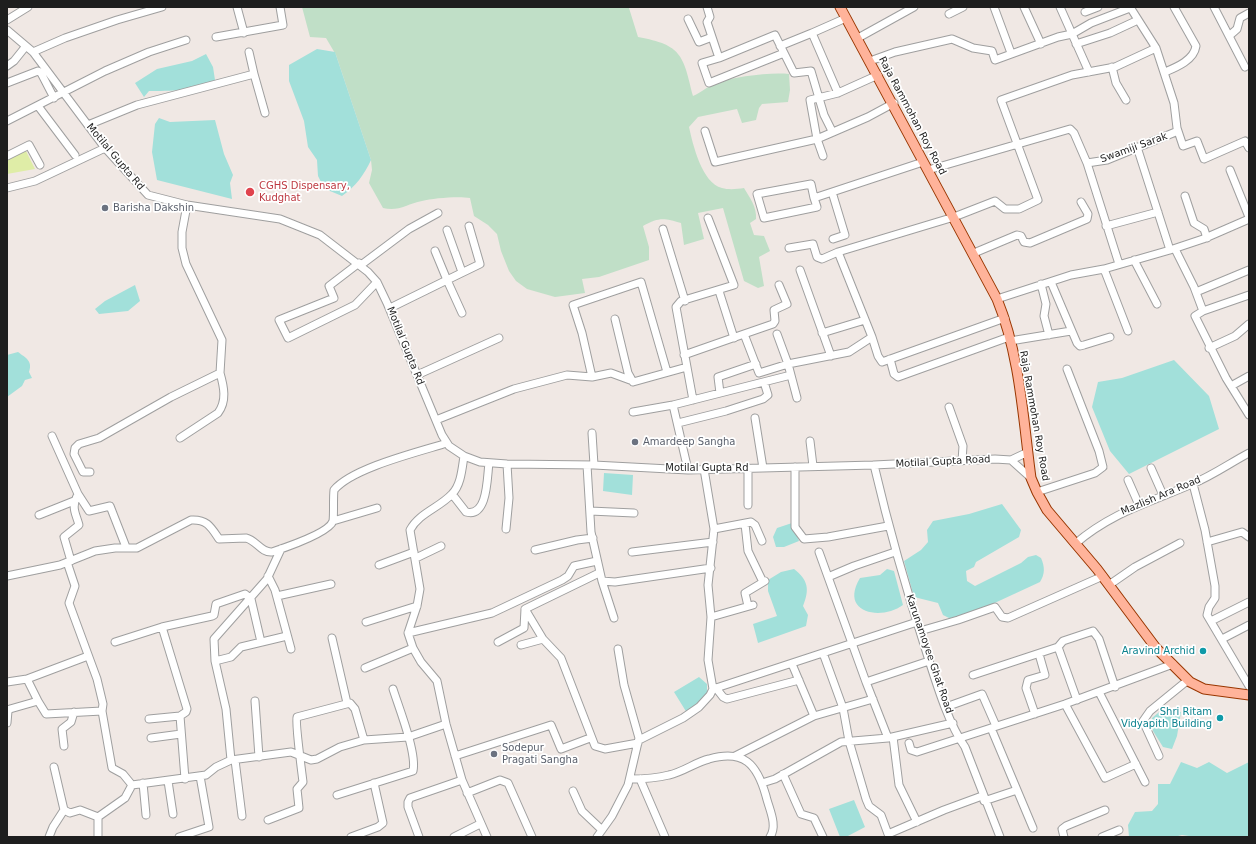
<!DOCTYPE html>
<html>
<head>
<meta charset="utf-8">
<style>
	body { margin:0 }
	#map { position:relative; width:1256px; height:844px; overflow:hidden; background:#f0e8e4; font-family:"DejaVu Sans",sans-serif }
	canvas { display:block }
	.frame { position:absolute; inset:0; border:8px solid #1e1e1e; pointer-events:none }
</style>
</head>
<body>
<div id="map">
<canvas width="1256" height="844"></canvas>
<div class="frame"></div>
</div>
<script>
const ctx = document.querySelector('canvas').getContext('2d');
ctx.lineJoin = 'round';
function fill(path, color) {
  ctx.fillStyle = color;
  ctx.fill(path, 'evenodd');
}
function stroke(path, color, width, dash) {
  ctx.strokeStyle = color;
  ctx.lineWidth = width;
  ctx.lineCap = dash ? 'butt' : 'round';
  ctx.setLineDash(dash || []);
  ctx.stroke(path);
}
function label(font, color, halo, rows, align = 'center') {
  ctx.font = font + ' "DejaVu Sans",sans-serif';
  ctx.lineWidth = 3.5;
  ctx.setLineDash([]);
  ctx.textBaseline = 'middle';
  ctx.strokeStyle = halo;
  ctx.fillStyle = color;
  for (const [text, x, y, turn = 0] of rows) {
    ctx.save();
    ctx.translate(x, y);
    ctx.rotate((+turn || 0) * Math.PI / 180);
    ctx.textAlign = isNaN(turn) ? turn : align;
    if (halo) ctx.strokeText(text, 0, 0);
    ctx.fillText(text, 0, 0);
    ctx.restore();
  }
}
fill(new Path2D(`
	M24 147 35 169 7 174V155Z`), '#dfeda7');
fill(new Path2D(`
	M302 7H630L629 8 638 37C682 45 683 55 693 96 702 92 708 86 715 83 734 77 769 72 789 74L790 90 788 102 762 104 759 108 756 120 742 123 737 109 698 117 689 127C693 145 702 183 722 188 729 190 737 189 744 188 750 198 757 207 756 219L750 223 754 235 764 236 770 251 759 257 764 286 758 288 744 281 723 208 698 213 704 239 684 245 681 223C664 218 659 217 643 226L649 247V260L599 277 582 279 585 293 555 297 527 289 516 281 509 271 501 251 497 234 488 225 474 216 470 198C459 196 433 198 422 201 407 204 398 212 383 208L369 183 372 170 371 160 336 55 326 38 310 37Z`), '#c0dfc7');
fill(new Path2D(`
	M317 49 335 52 371 160C364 175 356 186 342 196L330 191 322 184 318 176 317 160 308 147 304 121 289 81V65Z
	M206 54 213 67 215 80C201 91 167 91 149 91L144 97 135 83 157 69 192 61Z
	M159 118 170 122 215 120 224 154 233 175 230 183 232 199 157 180 152 152 155 124Z
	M135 285 140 301 128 311 99 314 95 309 105 301Z
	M18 352C26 358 33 361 29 372L32 378 25 380 22 386 7 397V355Z
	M1174 360 1209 396 1219 429 1129 474 1110 451 1092 407 1098 382 1122 378Z
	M604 473 633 475 632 495 603 491Z
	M1002 504 1021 530 1019 537 976 562 974 567 966 571 967 581 975 586 1021 563 1028 557 1036 555 1041 558C1045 567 1045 574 1040 582L960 619H951L943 615 938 603 914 597 904 561 921 550 928 542 927 530 933 521 969 514Z
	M792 523 799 541 784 547H776L773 537 777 528Z
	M794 569C808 580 810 589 803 606L808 615 806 626 758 643 753 624 777 616 768 591V580L781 572Z
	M887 569 894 571 903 605C881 621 839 613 860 578L880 575Z
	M699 677 707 684V693L687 713 674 692Z
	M1164 708 1181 712 1177 736 1172 749 1163 747 1153 731 1152 718Z
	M1181 762 1197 768 1209 762 1227 773 1249 762V837H1196L1182 835 1174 837H1129L1128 825 1135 812 1152 811 1158 804V784H1170Z
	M854 800 865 827 846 837H840L829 809Z`), '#a2e0da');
const minor = new Path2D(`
	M237 7 244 33
	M707 7 710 17 707 22 719 58 775 35 794 73 811 71 824 115 832 131
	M994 7 1011 53
	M1024 7 1041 44
	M1060 7 1089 72
	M1130 7 1156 48 1174 103 1177 128 1183 146 1197 141 1204 159 1245 141 1249 148
	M1214 7 1245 67
	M1085 12 1098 7
	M949 14 963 7
	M688 19 699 42 712 37
	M7 20 28 7
	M7 30 33 52 105 148 148 195 187 205 280 219 320 235 368 272 377 282 387 303 442 435 449 446 464 456 480 462 507 464 594 465 688 470 874 465 995 459 1011 460 1028 452
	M812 33 846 18
	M1229 36 1237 29 1240 18 1249 13
	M216 37 283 25 280 7
	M858 38 914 7
	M1076 44 1110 33 1138 20
	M780 46 812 33 838 93
	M33 52 65 38 117 20 162 7
	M249 52 254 74
	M719 58 702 63 709 83 784 53
	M870 61 895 52 952 39 973 48 992 51 995 60 1058 37 1072 34 1091 23 1130 8
	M7 66 14 61 26 46
	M1112 67 1116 83 1126 100
	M1165 72C1177 67 1194 60 1196 46L1174 7
	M7 83 38 71 41 73 54 98
	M38 106 75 155
	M7 121 105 71 149 52 186 40
	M88 125 137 105 254 74 265 113
	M705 131 715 162 817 139 810 100 838 93 878 75
	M1137 147 1170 250
	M7 156 29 145 40 165
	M823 156 817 139 868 117 894 103
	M1087 163 1119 264
	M928 170 1070 129 1074 133 1087 163 1107 160 1178 131
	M1230 170 1249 217
	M7 188 35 181 105 148
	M832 192 845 235 833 239
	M1185 196 1194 223 1204 229 1207 238
	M814 198 817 207 764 218 757 194 811 184 814 198 923 162
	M1106 226 1158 212
	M663 229 685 301
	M447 230 462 272
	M789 248 813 244 817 257 822 259 838 252 954 217 995 201 1005 209H1019L1038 200 1001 100 1072 75 1115 67 1156 48
	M1175 249 1194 287 1203 311 1195 316 1226 378 1249 415
	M838 252 872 337
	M974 253 1017 235 1021 236 1024 242 1030 243 1087 219 1088 214 1081 202
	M1134 260 1157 304
	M359 263 329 286 334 298 279 320 288 338 355 305 377 282
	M361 265 409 229 438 213
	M1104 269 1128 331
	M800 270 831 356
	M1051 282 1077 343 1080 346 1084 345 1110 337
	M1041 284 1046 304 1044 316 1049 335
	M779 285 787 304 774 310 775 321 773 324 744 334 759 373 788 364 797 398
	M719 291 734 338
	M1196 292 1249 270
	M997 299 1071 275 1104 269 1170 250 1203 239 1249 219
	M390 308 447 280 435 251
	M1203 311 1249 295
	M462 313 447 280 480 264 469 226
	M615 319 628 373 633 382 687 367
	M822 333 865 320
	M777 334 788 364 849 352 872 337 878 356 882 362 1005 318
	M1010 341 1071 331
	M1209 348 1235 336 1249 324
	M684 355 744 334
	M890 359 894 374 898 377 1009 337
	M417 375 499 338
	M592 377 582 333 573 305 641 282 667 372
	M1231 386 1249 376
	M720 393 718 377 756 364
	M693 400 676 307 681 301 734 285 708 218
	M673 405 688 470
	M949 407 963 446 962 461
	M633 412 673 405 791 375
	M755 418 763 468
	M436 420 514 389 567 375 592 377 611 373 630 380
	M678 423 726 411 763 399 768 395 764 382
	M592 433 594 465
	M52 436 78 494C71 508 75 511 79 525L64 537 71 561
	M180 438 218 413C227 401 224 387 220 373
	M810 441 813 466
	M464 456C462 469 461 485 452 494 439 508 419 513 410 530L420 589 417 606 408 633 413 648 421 662 437 681 446 724 462 780 487 837
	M1011 460 1031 478
	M587 465 591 532 602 581 615 582 711 568
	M874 465C889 529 907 592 927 654 936 682 948 723 965 747L1000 837
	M795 467V527L804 539 828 537 888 526
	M748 468V505
	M1151 468 1163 495
	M90 472H83L74 454 75 448 79 444 99 438 171 397 220 373 222 340 186 264 182 248V232L187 205
	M1128 480 1139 505
	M1193 484 1205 530 1215 586V598L1209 607 1207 615 1249 686
	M1037 492 1095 473 1103 467 1099 451 1067 369
	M78 494 89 511 110 506 126 547
	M452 494 466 512C488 518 487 477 489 463
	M590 511 634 513
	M39 515 74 501
	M333 521 377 508
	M745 524 748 551 762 580
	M506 529 509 498 507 464
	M714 529 751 522 755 525 762 541
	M1207 542 1242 532 1249 537
	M1075 544C1112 512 1149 503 1192 484 1212 476 1230 463 1249 453
	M535 550 577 540 593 538
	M632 552 713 542
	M819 552 866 682 888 738
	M416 558 441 546
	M67 562 75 586 69 603 97 679 103 704 102 711 112 768 123 774 132 785 125 798 98 817V837
	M379 565 414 552
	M7 576 60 565 95 551 115 548H137L191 520C207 519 211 527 219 539L246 538C256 540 261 553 272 552 284 548 329 533 333 521 334 515 333 498 334 490 352 468 418 452 447 443
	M268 576 275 590 291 649
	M828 577 854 566 895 552
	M602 581 614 618
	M1109 585 1135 567 1180 543
	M277 596 331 584
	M748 606 745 593 765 581
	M525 609 543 639 561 658 595 746 605 749 638 743
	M711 617 753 605
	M1211 621 1249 602
	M366 622 417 606
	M162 627 187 709 186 712 180 716
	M920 631 958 620 995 607 1002 617 1008 618 1103 576
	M408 633 492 613 562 580 568 576 574 566 597 561
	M332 638 347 703
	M1222 639 1249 625
	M115 642 162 627 212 616 214 615 216 604 245 594 251 599 261 642
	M498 642 524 628 525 609 599 573
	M521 645 543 639
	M1058 647 1077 700
	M823 653 843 708 849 741 866 799 869 806 881 815 888 834 944 810 982 796
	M215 661 231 657 241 647 287 636
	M792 664 814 716
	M365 668 413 648
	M973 675 1058 647 1063 641 1093 631 1099 639 1115 687
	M27 679 88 656
	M7 682 27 679 38 701
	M866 682 929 661
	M716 688 723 697 727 699 799 680
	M713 689 917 622
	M1099 692 1145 782
	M255 701 259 757
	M1065 704 1105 778 1136 764
	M946 707 982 694 996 726
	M1035 714 1026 688 1028 680 1045 675 1039 654
	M149 719 180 716 185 779
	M7 723 8 711 10 709 38 701 46 714 102 711
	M991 728 1033 828
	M893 737 899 785 917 822
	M151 738 181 734
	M639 740 683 718 699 707 710 695 713 689 708 660 711 617 708 585 714 529 704 469
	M909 743 911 750 917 752 1065 704 1173 664
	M64 746 62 729 71 722 74 712
	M455 756 551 725 561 749 590 738
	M735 756 814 716 873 699
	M1159 756 1143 721 1150 711 1188 680
	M231 760 226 709 215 661 214 639 267 579 281 549
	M235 760 242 816
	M54 767 64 810 70 813 80 810 98 817
	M783 774 801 814 814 818 823 837
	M630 779C643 779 657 778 669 775 683 772 696 762 709 759 744 749 757 764 766 796 769 809 778 825 770 837
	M640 779 665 837
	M168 781 173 814
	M143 783 146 815
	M762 783 775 779 841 742 888 738 953 723
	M132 785 206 775 216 767 231 760 291 752 311 760 317 759 340 747 364 740 408 737 446 724
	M573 791 582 811 602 830
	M467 793 500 780 508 783 532 837
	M337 795 413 771C417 753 399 708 393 689
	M984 801 1017 790
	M268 820 299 808 297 789 303 782C302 774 295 721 297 717L350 703 355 709 364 740
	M49 837 53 827 64 810
	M179 837 209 827 200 776
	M351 837 378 827 383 823 374 783
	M419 837 408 807V802L410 798 462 780
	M454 837 480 824
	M597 837 612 816 628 785 639 738 624 685 618 649
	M1064 837 1062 829 1066 826 1105 810
	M1102 837 1119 830`);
const major = new Path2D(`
	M840 7 997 299C1020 355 1023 418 1031 478L1037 492 1047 510 1097 569 1156 648 1190 682 1204 689 1249 695`);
stroke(minor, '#9f9f9f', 9);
stroke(major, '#993600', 11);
stroke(minor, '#fff', 7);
stroke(major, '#ffb39a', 9);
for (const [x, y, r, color] of [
	[250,192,5,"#e0444e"],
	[105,208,4,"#6b7280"],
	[635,442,4,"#6b7280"],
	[1203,651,4,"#0f9aa8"],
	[1220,718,4,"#0f9aa8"],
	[494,754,4,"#6b7280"]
]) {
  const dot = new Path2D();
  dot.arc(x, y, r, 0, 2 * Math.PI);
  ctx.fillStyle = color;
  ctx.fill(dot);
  stroke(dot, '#fff', 1.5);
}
label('10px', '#1e1e1e', '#fff', [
	["Raja Rammohan Roy Road",912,116,62],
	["Swamiji Sarak",1134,148,-20],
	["Motilal Gupta Rd",115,157,50],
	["Motilal Gupta Rd",405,346,68],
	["Raja Rammohan Roy Road",1034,416,80],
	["Motilal Gupta Road",943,462,-3],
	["Motilal Gupta Rd",707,468],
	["Mazlish Ara Road",1161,496,-23],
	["Karunamoyee Ghat Road",929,654,71]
]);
label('10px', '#be3a42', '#fff', [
	["CGHS Dispensary,",259,186],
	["Kudghat",259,198]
], 'left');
label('10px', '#5b616d', '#fff', [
	["Barisha Dakshin",113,208],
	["Amardeep Sangha",643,442],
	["Sodepur",502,748],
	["Pragati Sangha",502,760]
], 'left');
label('10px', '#0d838f', '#fff', [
	["Aravind Archid",1195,651],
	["Shri Ritam",1212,712],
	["Vidyapith Building",1212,724]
], 'right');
</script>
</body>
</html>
